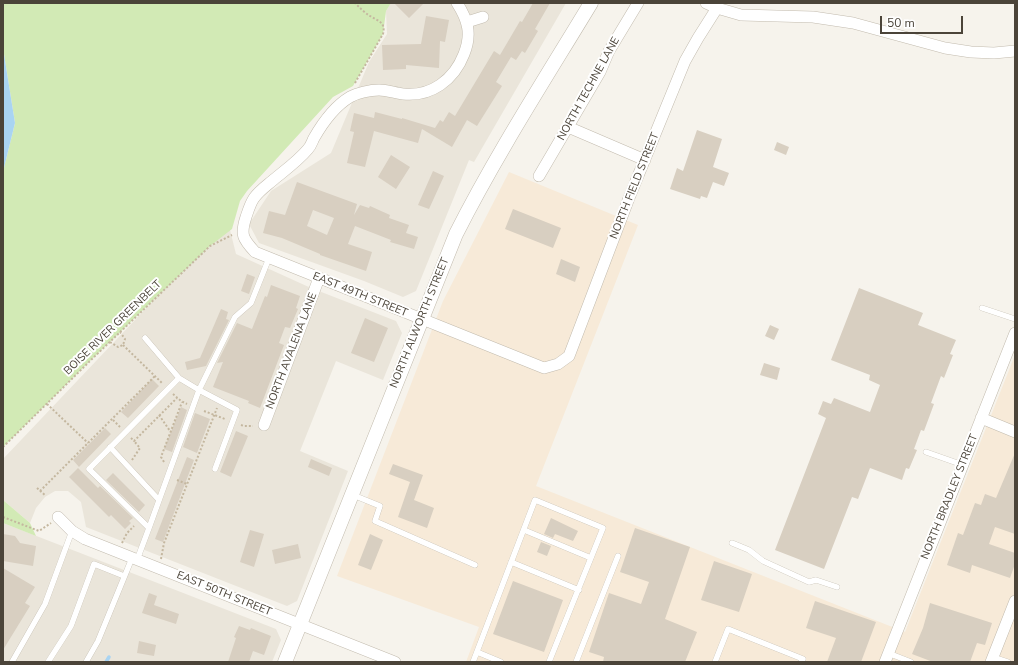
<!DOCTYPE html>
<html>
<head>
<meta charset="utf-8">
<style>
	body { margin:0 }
	#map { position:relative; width:1018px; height:665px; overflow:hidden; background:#f6f3ec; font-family:"Nunito Sans",sans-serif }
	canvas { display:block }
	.frame { position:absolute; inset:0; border:4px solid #4b4439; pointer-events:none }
	.scale { position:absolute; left:880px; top:16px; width:83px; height:18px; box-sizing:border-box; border:2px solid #4b4439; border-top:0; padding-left:5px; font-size:12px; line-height:14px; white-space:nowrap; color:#4b4439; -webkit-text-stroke:3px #fff; paint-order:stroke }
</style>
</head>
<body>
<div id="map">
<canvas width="1018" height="665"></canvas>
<div class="frame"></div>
<div class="scale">50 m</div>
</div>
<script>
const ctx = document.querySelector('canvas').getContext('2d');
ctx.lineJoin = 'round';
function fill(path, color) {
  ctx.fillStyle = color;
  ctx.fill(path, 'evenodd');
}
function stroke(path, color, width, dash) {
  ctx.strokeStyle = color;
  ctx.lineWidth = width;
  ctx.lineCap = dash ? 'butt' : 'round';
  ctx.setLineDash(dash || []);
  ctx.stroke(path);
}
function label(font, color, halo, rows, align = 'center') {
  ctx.font = font + ' "Nunito Sans",sans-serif';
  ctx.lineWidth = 4;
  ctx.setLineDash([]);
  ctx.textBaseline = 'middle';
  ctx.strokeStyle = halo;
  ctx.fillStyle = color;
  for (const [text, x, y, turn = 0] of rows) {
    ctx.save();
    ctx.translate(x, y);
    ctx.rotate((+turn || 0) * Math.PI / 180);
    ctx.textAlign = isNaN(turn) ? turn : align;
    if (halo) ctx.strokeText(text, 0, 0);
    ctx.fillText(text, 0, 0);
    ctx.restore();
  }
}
fill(new Path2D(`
	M391 3H566L474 162 469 160 416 291 403 297 364 281 259 243 249 224 271 191 331 153 369 62 387 34 386 11Z
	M228 222 236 254 311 288 396 321 402 333 383 380 336 361 300 451 348 471 297 601 287 606 86 527 81 502 68 491H55L45 497 36 508 30 523 3 500V459Z
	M3 523 276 629 281 640 272 662H3Z`), '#eae5da');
fill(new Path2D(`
	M509 172 638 225 536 486 905 632 1015 355V662H466L479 627 337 576 443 301Z`), '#f7ead8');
fill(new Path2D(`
	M3 3H391L386 11 383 34 353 86 333 97 247 191 240 201 232 229 210 246 92 359 3 447V172L15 123 3 48Z
	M3 500 30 523 36 536 3 523Z`), '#d2eab5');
fill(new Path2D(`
	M3 48 15 123 3 172Z`), '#a9d4f2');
stroke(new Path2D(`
	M106 662 109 657`), '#a9d4f2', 3.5);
fill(new Path2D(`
	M394 3H424L409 18Z
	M533 3H550L535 29 538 31 525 53 522 51 516 60 511 57 496 82 502 86 477 126 467 120 452 147 422 129 418 143 374 131 365 167 347 163 354 132 350 131 354 113 374 118 375 112 402 119V118L435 128 440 120 443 122 449 112 455 116 494 51 500 55 520 21 522 22Z
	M426 16 449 20 445 42 440 41 439 68 406 65V69L383 70 382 45 421 44Z
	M697 130 722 139 713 167 729 173 724 186 713 182 707 198 701 196 700 199 670 189 677 168 683 171Z
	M777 142 789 147 786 155 774 150Z
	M391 155 410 167 396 189 378 177Z
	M433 171 444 176 429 209 418 205Z
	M297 182 357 204 354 215 360 205 369 208 370 206 390 215 389 218 409 225 406 233 418 237 414 249 390 242 391 240 355 226 348 244 372 252 366 271 320 255V254L282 238 263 233 269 211 285 215ZM313 210 334 218 327 235 307 226Z
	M513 209 561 228 553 248 505 229Z
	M561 259 580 267 575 282 556 274Z
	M247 274 255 277 249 294 241 291Z
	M271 285 300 296 296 308 298 309 290 328 285 327 279 343 284 345 260 408 248 403 249 401 213 387 223 362 217 363 237 323 252 329 265 296 267 297Z
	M859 288 923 313 918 325 956 340 950 354 953 355 944 378 941 376 931 403 934 404 924 431 921 430 914 449 917 450 909 469 906 468 902 480 870 468 858 499 852 497 824 569 775 550 826 418 818 414 823 401 831 404 834 398 870 412 880 385 869 380 870 375 831 360Z
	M221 309 228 312 226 319 229 320 206 366 187 370 185 362 200 358Z
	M365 318 388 328 374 362 351 353Z
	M770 325 779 329 774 340 765 336Z
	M764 363 780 368 777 380 760 375Z
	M152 379 159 386 128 418 121 412Z
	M181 407 187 410 172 452 164 449Z
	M195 413 210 419 197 453 183 447Z
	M105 428 111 434 79 467 73 460Z
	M236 431 248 436 231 477 220 472Z
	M1015 453V534L995 527 989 544 1015 553V564L1010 578 972 565 970 573 947 565 958 533 963 535 975 503 981 505 985 494 996 498Z
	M187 457 194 460 163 542 155 539Z
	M311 459 332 468 329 476 308 467Z
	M393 464 423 475 414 500 434 508 427 528 398 517 410 482 389 474Z
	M78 468 98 488 100 486 133 518 129 521 131 523 125 529 111 515 109 517 69 477Z
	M113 473 145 505 139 512 106 480Z
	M551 518 578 531 573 541 555 534 553 538 544 534Z
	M635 528 690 547 665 619 697 632 685 662H603L604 657 589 652 609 593 641 604 649 582 620 572Z
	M250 530 264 534 254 567 240 562Z
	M3 534 15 536 20 543 36 546 33 566 3 561Z
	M370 534 383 540 371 570 358 565Z
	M541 542 551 546 547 556 537 552Z
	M298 544 301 558 275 564 272 550Z
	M714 561 752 574 739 612 701 600Z
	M3 568 35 587 25 603 30 606 3 650Z
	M513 581 563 600 544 652 493 634Z
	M149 593 157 596 154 605 179 614 176 624 142 613Z
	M815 601 876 622 861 662H827L836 638 806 628Z
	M930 603 992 623 985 645 977 643 970 662H933L912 654 923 628Z
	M239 626 250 630 251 628 271 636 264 655 253 651 249 662H228L236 638 234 637Z
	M139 641 156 645 154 656 137 653Z`), '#d8cfc1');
const service = new Path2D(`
	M982 308 1015 319
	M145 338 179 378
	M110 447 159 500
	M926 452 963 465
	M353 495 380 506 375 521 475 565
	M149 528 199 390 237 410 215 469
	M524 530 591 558
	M732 543 749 550 763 561 809 582 816 580 837 587
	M137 560 149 528 89 469 179 378 199 390 235 317 251 303 269 258
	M511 562 579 590
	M477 652 501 662
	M888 653 911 662
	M993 657 1008 662
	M12 662 45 604 72 531
	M48 662 71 626 94 564 124 576
	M86 662 98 641 132 558
	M473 662 535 500 603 528 549 662
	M576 662 618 556
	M715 662 728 629 803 659 801 662`);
const minor = new Path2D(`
	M457 3C468 20 472 34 464 54 454 80 431 97 403 94 395 93 387 90 379 90 370 90 357 93 350 97 335 106 322 124 314 138 312 142 311 146 308 149 298 161 284 171 272 181 266 186 259 191 254 198 250 204 248 211 246 217 240 235 243 239 255 252L544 368 558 364 569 356 629 198 685 61 698 38 717 8
	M706 3 717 8 741 15 813 17 853 23 945 48 971 52 994 53 1015 51
	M467 22 483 17
	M568 127 645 160
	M539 176 600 72 609 51 638 3
	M981 418 1015 432
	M264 425 319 278
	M58 517 72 531 85 539 395 662
	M885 662 1015 333
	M991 662 1015 601`);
const tertiary = new Path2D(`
	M285 662 456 234C496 155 545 79 591 3`);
stroke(service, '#c2bbae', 6);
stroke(minor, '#c2bbae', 12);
stroke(tertiary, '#c2bbae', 15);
stroke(new Path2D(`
	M355 83 383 34C386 22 378 21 370 16 365 13 360 8 355 3
	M110 342 118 347 123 345 125 339 120 332
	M123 345 162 383
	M173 394 181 401 187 404
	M47 404 88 443
	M204 411 225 419
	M159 415 170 431
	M113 420 120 427
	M241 425 244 426H253
	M131 438 134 441 177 398
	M3 447 92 359 210 246 232 235
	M132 460 140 448 134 441
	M164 462 161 457 182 402
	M177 480 187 484
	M37 488 46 496
	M40 491 155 376
	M3 517 39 531 51 523
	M122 543 127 533 134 526
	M161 559 164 543 217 408`), '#c4b79f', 2, [2, 2]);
stroke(service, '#fff', 5.5);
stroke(minor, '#fff', 11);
stroke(tertiary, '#fff', 14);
label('11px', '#4b4439', '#fff', [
	["NORTH TECHNE LANE",589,89,-61],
	["NORTH FIELD STREET",635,186,-68],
	["EAST 49TH STREET",360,295,22],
	["NORTH ALWORTH STREET",420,323,-68],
	["BOISE RIVER GREENBELT",113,328,-44],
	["NORTH AVALENA LANE",292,351,-69],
	["NORTH BRADLEY STREET",950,497,-68],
	["EAST 50TH STREET",224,594,22]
]);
</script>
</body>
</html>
